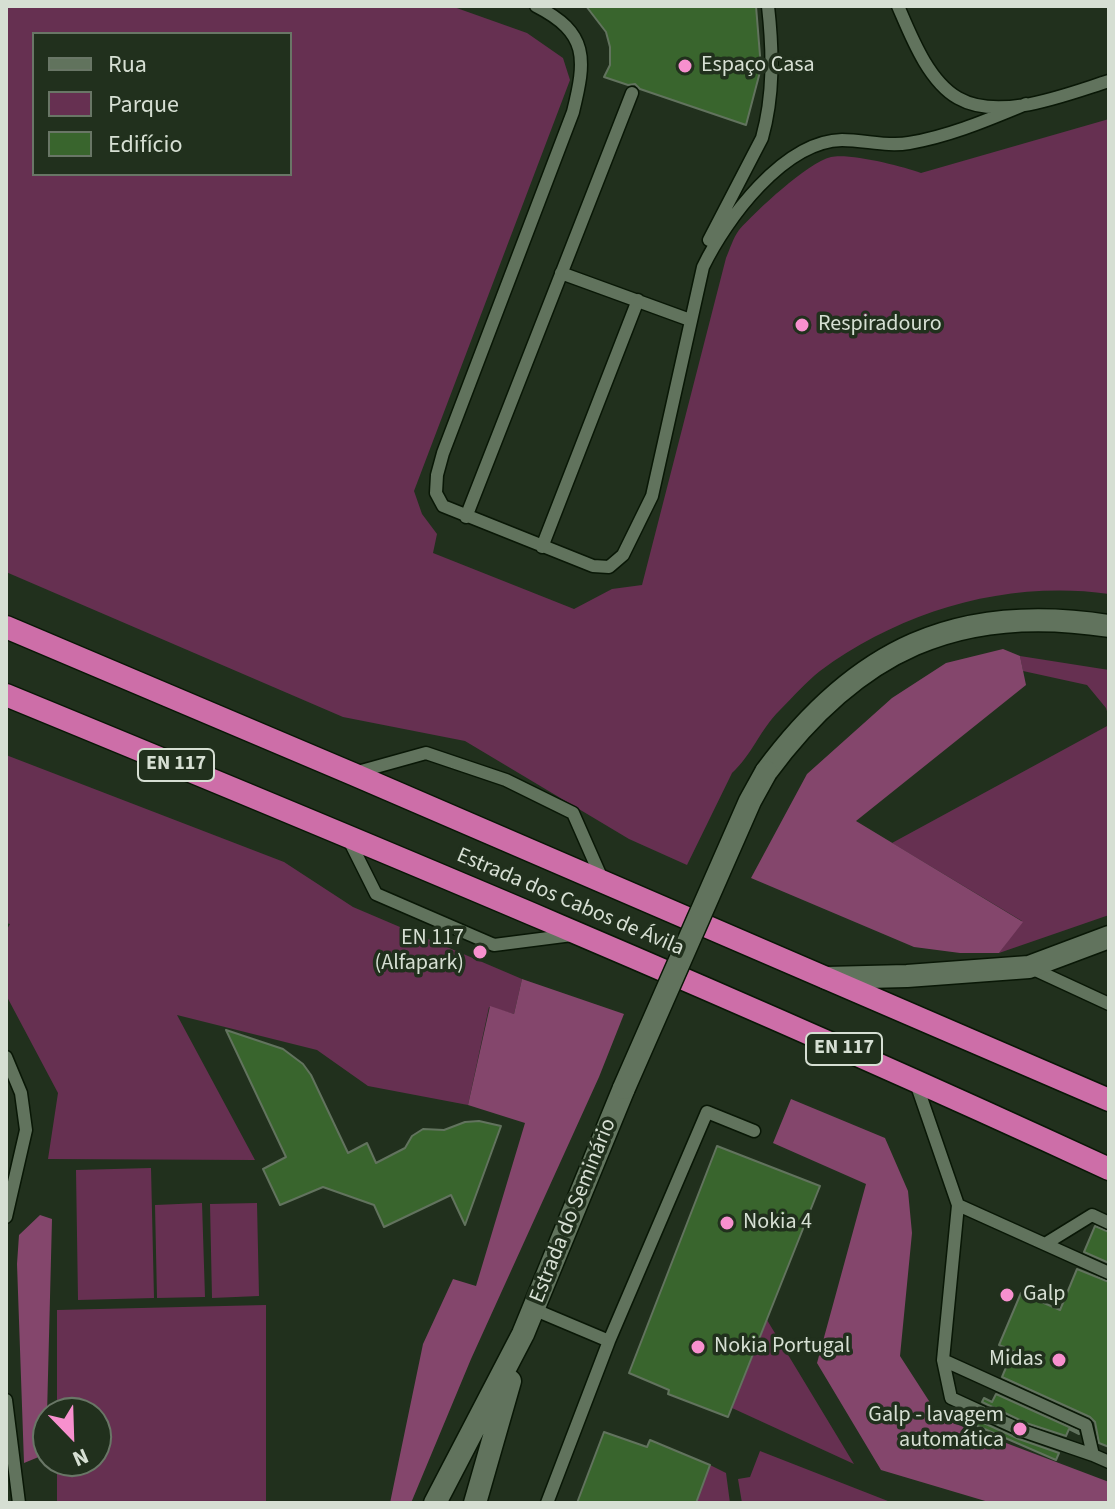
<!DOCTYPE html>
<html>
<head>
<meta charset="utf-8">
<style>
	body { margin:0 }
	#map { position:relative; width:1115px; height:1509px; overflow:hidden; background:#21301d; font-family:"Source Sans 3",sans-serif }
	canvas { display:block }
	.frame { position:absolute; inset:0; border:8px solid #d6dfd3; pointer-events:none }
	.legend { position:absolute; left:32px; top:32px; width:260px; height:144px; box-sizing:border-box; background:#21301d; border:2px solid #697666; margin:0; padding:10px 14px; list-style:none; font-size:24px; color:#d6dfd3 }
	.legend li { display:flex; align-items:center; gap:16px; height:40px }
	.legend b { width:40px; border:2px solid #697666 }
	.north { position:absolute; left:32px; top:1397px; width:80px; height:80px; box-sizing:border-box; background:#21301d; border:2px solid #697666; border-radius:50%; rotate:157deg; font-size:22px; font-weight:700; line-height:32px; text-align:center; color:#d6dfd3 }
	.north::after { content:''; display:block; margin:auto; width:28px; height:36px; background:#f790ce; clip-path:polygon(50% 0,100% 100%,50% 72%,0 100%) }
</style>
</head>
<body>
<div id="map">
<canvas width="1115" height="1509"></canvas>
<div class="frame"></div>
<ul class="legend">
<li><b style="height:10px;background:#61735d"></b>Rua</li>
<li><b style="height:22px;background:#663051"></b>Parque</li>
<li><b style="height:22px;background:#39652d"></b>Edifício</li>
</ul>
<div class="north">N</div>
</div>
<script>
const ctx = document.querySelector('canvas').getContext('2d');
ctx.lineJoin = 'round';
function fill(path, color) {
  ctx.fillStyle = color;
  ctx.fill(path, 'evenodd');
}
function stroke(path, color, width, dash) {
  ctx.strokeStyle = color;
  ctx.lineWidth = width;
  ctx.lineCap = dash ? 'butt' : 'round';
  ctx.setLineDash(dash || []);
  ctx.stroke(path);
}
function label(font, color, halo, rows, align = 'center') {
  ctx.font = font + ' "Source Sans 3",sans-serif';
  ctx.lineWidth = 7;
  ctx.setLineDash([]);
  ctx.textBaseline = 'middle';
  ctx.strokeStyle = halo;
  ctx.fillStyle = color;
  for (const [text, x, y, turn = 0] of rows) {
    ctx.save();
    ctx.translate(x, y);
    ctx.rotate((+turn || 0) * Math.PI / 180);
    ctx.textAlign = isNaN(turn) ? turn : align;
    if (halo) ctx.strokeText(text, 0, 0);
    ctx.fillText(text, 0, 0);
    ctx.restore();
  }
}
fill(new Path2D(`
	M6 6H451L527 33 563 58 570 80 414 491 422 514 437 534 433 553 574 609 612 589 642 585 726 258C730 249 733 238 739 230 756 211 807 163 831 157 850 153 902 166 921 173L1109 119V594C1007 580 903 610 820 671 806 682 793 697 780 710 761 728 752 755 732 773L687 865 629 839 465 741 343 717 6 572ZM34 34H290V174H34Z
	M1020 656 1109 670V718L1106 708 1087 685 1023 671Z
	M1109 725V915L999 953 1022 921 892 843Z
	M6 755 284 862 353 907 522 979 514 1014 489 1007 468 1105 368 1086 317 1050 177 1015 255 1160 48 1159 58 1093 6 995V931L10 924 6 923Z
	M151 1168 154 1298 78 1300 76 1170Z
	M202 1203 205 1297 157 1298 155 1205Z
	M257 1203 259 1296 212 1298 210 1204Z
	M266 1305V1503H57V1461H96V1413H57V1310Z
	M767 1320 854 1464 732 1408Z
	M760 1451 893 1503H742L738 1479 750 1477Z
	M710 1465 726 1473 730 1503H696Z`), '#663051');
fill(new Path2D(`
	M1003 649 1020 656 1026 685 856 821 1023 922 999 953H960L914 947 751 878 807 774 892 698 946 663Z
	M522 979 624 1014 599 1077 471 1359 411 1503H390L423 1344 453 1279 476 1286 525 1123 468 1105 490 1006 514 1014Z
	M791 1099 885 1138 908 1191 912 1233 900 1356 940 1418 1109 1482V1503H992L881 1470 817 1363 866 1184 773 1143Z
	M40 1215 52 1219 46 1454 24 1463 17 1264 19 1235Z`), '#84466c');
const building = new Path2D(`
	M586 6H756L761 68 746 125 640 89 635 84 628 85 604 77 610 65V47L606 32Z
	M226 1030 283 1049 303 1064 311 1075 348 1153 367 1143 376 1163 405 1148 412 1136 423 1129 444 1130 465 1122 479 1121 501 1126 465 1225 451 1195 384 1227 374 1205 323 1187 280 1205 263 1169 286 1157Z
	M717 1146 820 1186 728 1417 668 1394 669 1390 629 1373Z
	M1095 1226 1109 1232V1263L1084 1252Z
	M1077 1269 1109 1282V1447L1099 1443 1095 1422 1090 1417 1002 1377 1013 1351 999 1345 1021 1293 1060 1310Z
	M996 1394 1078 1431 1079 1434 1069 1429 1066 1436 1026 1423 982 1402 984 1398 992 1402Z
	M975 1419 1019 1439 1059 1453 1056 1460 973 1424Z
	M604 1432 647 1447 650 1440 710 1465 696 1503H577Z`);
fill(building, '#39652d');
stroke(building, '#62735e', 2);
const service = new Path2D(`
	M536 6C589 33 586 59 573 112L443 453 437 475 436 493 443 506 593 566 609 567 623 555 652 496 703 267C726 219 784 141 842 140 865 140 887 147 909 143 950 136 987 120 1026 104
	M898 6C911 36 928 81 958 98 1000 122 1067 94 1109 81
	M709 240 762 138C774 95 773 51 768 6
	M561 273 690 320
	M466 517 632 93
	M542 547 638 300
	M354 773 426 753 506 780 573 813 602 879
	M348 838 376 894 494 945 572 935
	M1029 967 1109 1004
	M6 1057 21 1093 26 1130 6 1217
	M916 1083 958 1205 943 1360 1086 1425 1093 1455 1109 1462
	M958 1205 1109 1273
	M1045 1244 1092 1215 1109 1223
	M533 1309 609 1341
	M943 1360 951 1398 1023 1431 1093 1455
	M6 1400 19 1503
	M547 1503 609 1341 707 1112 754 1131`);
const tertiary = new Path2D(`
	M766 772C856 650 957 602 1109 626
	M826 978 907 976 1029 967 1109 937
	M435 1503 523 1334 624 1088
	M475 1503 510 1381`);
const trunk = new Path2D(`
	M6 627 353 774 1109 1100
	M6 695C376 847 746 1001 1109 1169`);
stroke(service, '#091706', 15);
stroke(tertiary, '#091706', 25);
stroke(trunk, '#091706', 25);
stroke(service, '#61735d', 12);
stroke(tertiary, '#61735d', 22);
stroke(trunk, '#cd6ea8', 22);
const tertiaryBridge = new Path2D(`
	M624 1088 750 801 766 772`);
stroke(tertiaryBridge, '#091706', 25, []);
stroke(tertiaryBridge, '#61735d', 22);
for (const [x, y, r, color] of [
	[685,66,8,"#f790ce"],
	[802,325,8,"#f790ce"],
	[480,952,8,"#f790ce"],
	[727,1223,8,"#f790ce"],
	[1007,1295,8,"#f790ce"],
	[698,1347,8,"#f790ce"],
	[1059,1360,8,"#f790ce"],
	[1020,1429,8,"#f790ce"]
]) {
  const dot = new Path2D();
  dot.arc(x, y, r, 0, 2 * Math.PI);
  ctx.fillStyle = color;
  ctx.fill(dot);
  stroke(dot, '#21301d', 3);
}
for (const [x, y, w] of [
	[176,765,76],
	[844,1049,76]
]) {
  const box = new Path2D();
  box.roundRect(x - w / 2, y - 16, w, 32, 6);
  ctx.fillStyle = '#21301d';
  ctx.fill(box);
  stroke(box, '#d6dfd3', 2);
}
label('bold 20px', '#d6dfd3', null, [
	["EN 117",176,765],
	["EN 117",844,1049]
]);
label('22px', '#d6dfd3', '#21301d', [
	["Espaço Casa",701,66],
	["Respiradouro",818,325],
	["EN 117",464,939,"right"],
	["(Alfapark)",464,964,"right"],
	["Nokia 4",743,1223],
	["Galp",1023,1295],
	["Nokia Portugal",714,1347],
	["Midas",1043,1360,"right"],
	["Galp - lavagem",1004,1416,"right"],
	["automática",1004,1441,"right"]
], 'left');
label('22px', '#d6dfd3', '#21301d', [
	["Estrada dos Cabos de Ávila",570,903,23],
	["Estrada do Seminário",574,1211,-68]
]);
</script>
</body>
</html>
